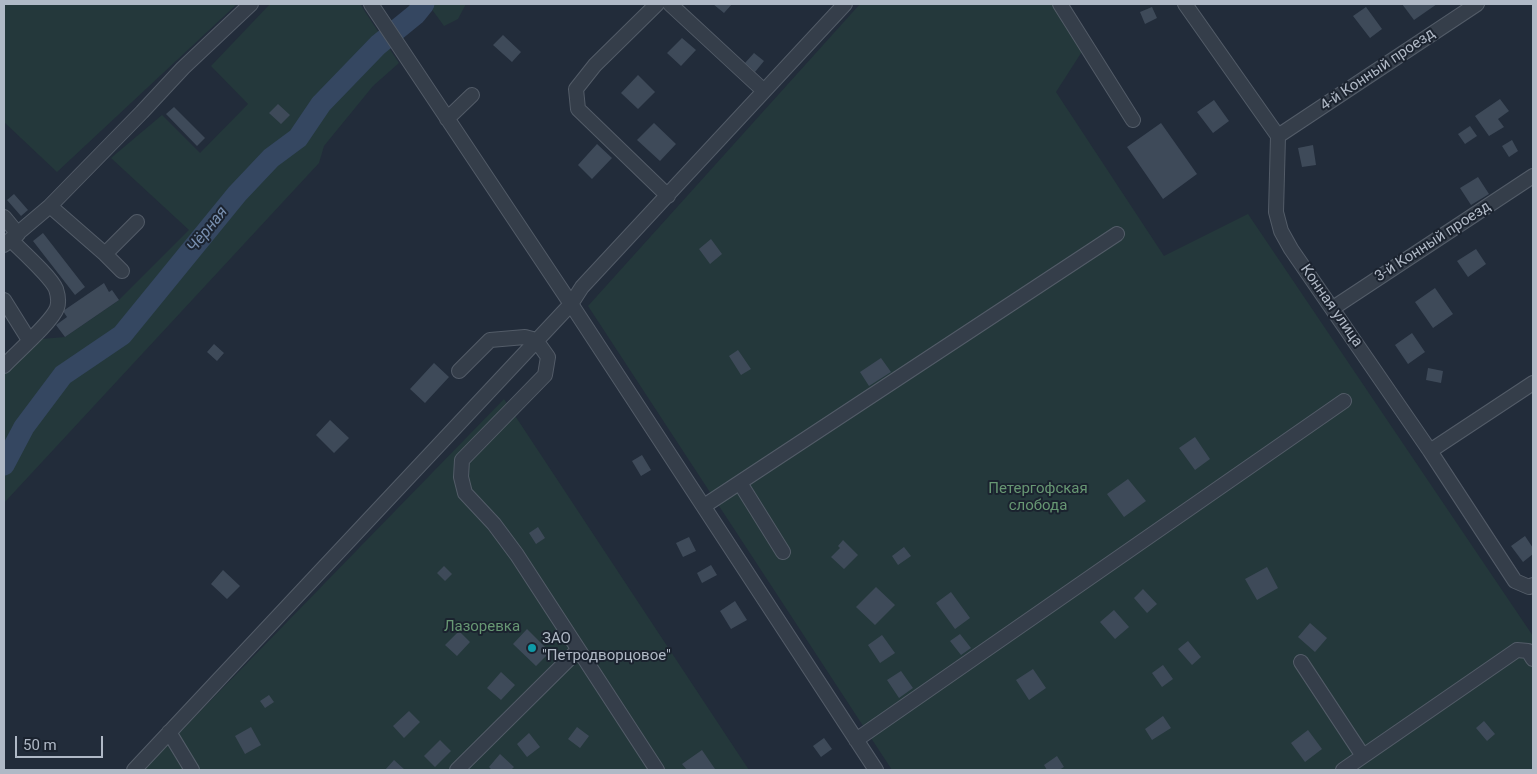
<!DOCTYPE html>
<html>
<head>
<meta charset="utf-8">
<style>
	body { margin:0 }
	#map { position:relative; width:1537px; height:774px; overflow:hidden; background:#222c3a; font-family:Roboto,sans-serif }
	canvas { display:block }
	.frame { position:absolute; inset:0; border:5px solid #b0b9c6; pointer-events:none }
	.scale { position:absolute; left:15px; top:736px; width:88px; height:22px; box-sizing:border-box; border:2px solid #b0b9c6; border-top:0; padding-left:6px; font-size:15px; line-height:18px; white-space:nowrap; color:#b0b9c6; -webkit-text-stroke:4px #1b232f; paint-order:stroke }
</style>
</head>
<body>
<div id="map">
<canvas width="1537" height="774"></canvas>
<div class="frame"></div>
<div class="scale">50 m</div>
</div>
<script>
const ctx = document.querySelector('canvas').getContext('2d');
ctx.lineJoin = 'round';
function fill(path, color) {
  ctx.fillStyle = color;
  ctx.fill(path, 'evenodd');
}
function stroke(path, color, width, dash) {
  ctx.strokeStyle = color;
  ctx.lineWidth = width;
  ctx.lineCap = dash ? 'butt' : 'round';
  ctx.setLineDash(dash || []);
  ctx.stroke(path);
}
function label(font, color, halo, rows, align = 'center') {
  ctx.font = font + ' Roboto,sans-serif';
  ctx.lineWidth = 4;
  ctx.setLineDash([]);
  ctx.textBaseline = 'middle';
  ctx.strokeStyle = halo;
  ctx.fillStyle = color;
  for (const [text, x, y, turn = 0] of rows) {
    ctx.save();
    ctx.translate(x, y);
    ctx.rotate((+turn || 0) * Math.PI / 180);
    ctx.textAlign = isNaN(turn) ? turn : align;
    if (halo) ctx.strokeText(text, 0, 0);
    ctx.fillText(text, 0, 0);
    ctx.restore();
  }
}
fill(new Path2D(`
	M4 4H237L57 172 4 122Z
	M270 4H360L399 63 373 86 324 146 319 163 4 503V366L29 340 65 337 119 300 189 230 111 158 162 115 200 153 248 104 211 66Z
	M428 4H466L458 19 444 26Z
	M860 4H1052L1083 50 1056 92 1164 256 1248 214 1533 636V770H892L588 306Z
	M504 399 749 770H143Z`), '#24383b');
stroke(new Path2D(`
	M4 465 24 427 63 375 122 335 237 194 271 158 298 138 321 104 378 45 416 14 424 4`), '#354761', 21);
fill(new Path2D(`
	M713 4H732L724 13Z
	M1402 4H1437L1414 20Z
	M1152 7 1157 18 1145 24 1140 12Z
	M1366 7 1382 29 1370 38 1353 16Z
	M503 35 521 52 512 62 493 45Z
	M682 38 696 50 681 66 667 53Z
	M754 53 764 61 755 72 745 63Z
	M638 75 655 92 638 109 621 93Z
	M1500 99 1509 111 1498 119 1504 127 1489 136 1475 116Z
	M1214 100 1229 121 1213 133 1197 112Z
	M278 104 290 115 281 124 269 113Z
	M174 107 205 138 197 146 166 114Z
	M654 123 676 144 660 161 637 140Z
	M1161 123 1197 174 1163 199 1127 147Z
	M1470 126 1477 136 1465 144 1458 134Z
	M1512 140 1518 151 1509 157 1502 146Z
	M597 144 612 158 592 179 578 165Z
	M1313 145 1316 165 1302 167 1298 148Z
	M1478 177 1489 194 1471 205 1460 188Z
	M14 194 28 210 21 216 7 200Z
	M43 233 85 287 75 295 33 241Z
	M711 239 722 254 710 264 699 249Z
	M1476 249 1486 264 1468 277 1457 261Z
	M104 283 109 292 112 290 119 300 65 337 56 325 67 317 63 311Z
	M1435 288 1453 314 1433 328 1415 302Z
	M1412 333 1425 352 1408 364 1395 345Z
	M214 344 224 353 217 361 207 352Z
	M738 350 751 369 741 375 729 356Z
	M881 358 891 372 869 386 860 372Z
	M434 363 449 377 425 403 410 389Z
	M1428 368 1443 371 1441 383 1426 380Z
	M330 420 349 438 334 453 316 435Z
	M1195 437 1210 459 1195 470 1179 448Z
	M642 455 651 470 641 476 632 461Z
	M1128 479 1146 501 1124 517 1107 494Z
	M538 527 545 538 536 544 529 533Z
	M1525 536 1533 548V554L1523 562 1511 546Z
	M689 537 696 551 683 557 676 543Z
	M843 540 858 555 844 569 831 557 840 548 838 546Z
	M904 547 911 556 898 565 892 556Z
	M711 565 717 575 702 583 697 573Z
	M444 566 452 574 445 581 437 573Z
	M1267 567 1278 588 1257 600 1245 579Z
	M223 570 240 586 227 599 211 584Z
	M876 587 895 605 875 625 856 607Z
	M1143 589 1157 604 1147 613 1134 598Z
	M951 592 970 618 955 629 936 603Z
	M735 601 747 620 731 629 720 611Z
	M1114 610 1129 627 1115 639 1100 622Z
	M1310 623 1327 638 1315 652 1298 637Z
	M527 629 550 652 536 666 513 644Z
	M459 631 470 642 457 656 445 645Z
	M960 634 971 648 961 655 950 641Z
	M882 635 895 653 880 663 868 645Z
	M1188 641 1201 657 1192 665 1178 649Z
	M1163 665 1173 679 1162 687 1152 673Z
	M1033 669 1046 688 1029 700 1016 680Z
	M901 671 913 688 899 698 887 680Z
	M501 672 515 685 501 700 487 688Z
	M269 695 274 702 265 708 260 701Z
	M409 711 420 722 404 738 393 726Z
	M1163 716 1171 728 1152 740 1145 729Z
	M1484 721 1495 734 1487 741 1476 728Z
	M251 727 261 745 245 754 235 736Z
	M577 727 589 736 580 748 568 739Z
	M1308 730 1322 749 1305 762 1291 743Z
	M529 733 540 747 527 757 517 744Z
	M824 738 832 749 821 757 813 746Z
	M440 740 451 751 435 767 424 756Z
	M702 750 715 769 712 770H687L682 764Z
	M500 754 514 767 511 770H492L489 767Z
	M1057 756 1064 767 1059 770H1047L1044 765Z
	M394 760 405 770H385Z`), '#3e4a59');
const minor = new Path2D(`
	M371 4 571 304 876 770
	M657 4 595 65 576 89 578 109 668 196
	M670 4 764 91
	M1060 4 1133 120
	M1185 4 1278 136 1276 212 1281 231 1291 249 1430 451 1515 581 1529 587 1533 585
	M447 119 472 95
	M1278 136 1477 4
	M50 206 105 254 122 271
	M4 217 18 234
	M4 245 50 206 142 112 183 68 251 4
	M105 254 137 222
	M4 300 29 340
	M1333 308 1533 176
	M4 366C15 354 52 322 57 308 59 302 58 295 56 289 51 277 22 251 11 240
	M459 371 490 340 525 337 536 340 548 357 545 375 462 460 461 477 465 493 494 524 517 555 657 770
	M1430 451 1533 383
	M740 483 783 552
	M704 506 1117 234
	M1301 662 1363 756
	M169 732 192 770
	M856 740 1344 401
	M134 770 571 304 582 287 845 4
	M457 770 578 650
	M1343 770 1517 650 1528 651 1533 659`);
stroke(minor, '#535c68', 16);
stroke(minor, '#353e4a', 14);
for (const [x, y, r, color] of [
	[532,648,5,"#0f9aa8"]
]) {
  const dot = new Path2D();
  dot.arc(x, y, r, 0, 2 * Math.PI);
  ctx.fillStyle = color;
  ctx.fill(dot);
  stroke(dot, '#1b232f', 2);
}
label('15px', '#b0b9c6', '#1b232f', [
	["4-й Конный проезд",1378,70,-34],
	["3-й Конный проезд",1433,242,-33],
	["Конная улица",1331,306,55]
]);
label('15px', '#679773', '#1b232f', [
	["Петергофская",1038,489],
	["слобода",1038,506],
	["Лазоревка",482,627]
]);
label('15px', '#b0b9c6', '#1b232f', [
	["ЗАО",542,639],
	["\"Петродворцовое\"",542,656]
], 'left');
label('italic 16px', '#788faf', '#1b232f', [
	["Чёрная",208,230,-51]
]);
</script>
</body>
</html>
